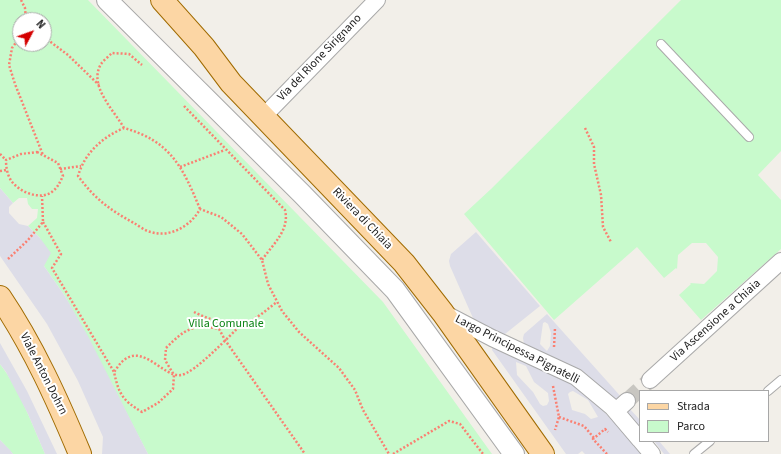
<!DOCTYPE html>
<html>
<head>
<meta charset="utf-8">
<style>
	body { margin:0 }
	#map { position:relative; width:781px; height:454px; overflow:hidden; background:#f2efe9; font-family:"Source Sans 3",sans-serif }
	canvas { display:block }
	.legend { position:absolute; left:639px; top:390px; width:130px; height:52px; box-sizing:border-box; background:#fff; border:1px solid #a7a7a7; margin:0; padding:5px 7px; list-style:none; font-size:12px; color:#222 }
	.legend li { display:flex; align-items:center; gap:8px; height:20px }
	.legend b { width:20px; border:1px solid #a7a7a7 }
	.north { position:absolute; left:12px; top:12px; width:40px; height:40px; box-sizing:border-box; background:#fff; border:1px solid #a7a7a7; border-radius:50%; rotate:49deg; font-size:11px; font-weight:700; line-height:16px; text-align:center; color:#222 }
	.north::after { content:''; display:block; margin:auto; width:14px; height:18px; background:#d40000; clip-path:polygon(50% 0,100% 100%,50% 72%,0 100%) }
</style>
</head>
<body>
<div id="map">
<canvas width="781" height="454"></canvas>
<ul class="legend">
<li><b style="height:5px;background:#fcd6a4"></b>Strada</li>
<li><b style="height:11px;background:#c8facc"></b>Parco</li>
</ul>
<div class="north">N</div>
</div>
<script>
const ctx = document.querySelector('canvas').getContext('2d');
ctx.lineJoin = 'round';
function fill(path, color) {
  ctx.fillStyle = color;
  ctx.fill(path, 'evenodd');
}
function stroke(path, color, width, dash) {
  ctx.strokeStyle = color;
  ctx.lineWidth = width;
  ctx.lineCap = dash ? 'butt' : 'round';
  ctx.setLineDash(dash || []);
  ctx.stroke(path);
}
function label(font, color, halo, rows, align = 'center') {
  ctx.font = font + ' "Source Sans 3",sans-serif';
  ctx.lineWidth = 4;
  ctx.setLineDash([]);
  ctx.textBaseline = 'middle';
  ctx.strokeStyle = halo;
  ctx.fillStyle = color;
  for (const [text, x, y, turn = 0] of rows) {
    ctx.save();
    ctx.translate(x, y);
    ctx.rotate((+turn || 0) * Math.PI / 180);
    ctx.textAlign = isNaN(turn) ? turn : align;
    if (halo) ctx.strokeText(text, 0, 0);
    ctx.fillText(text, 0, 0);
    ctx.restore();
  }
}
fill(new Path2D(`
	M0 0H88L383 302 492 454H148L65 296 44 266 40 238 28 226 37 218 38 209H32L28 204 27 198H19L13 203 0 188ZM20 20H44V44H20Z
	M681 0H781V151L758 175 781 200V249L701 320 679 295 691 284 690 283 704 284 717 271 718 257 706 243H692L678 255 677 269 676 268 664 278 637 247 554 320 464 214 491 189Z
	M0 364C20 390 32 424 45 454H13L0 440Z`), '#c8facc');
fill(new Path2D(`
	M0 188 13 203 9 207V213L19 224 28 226 40 238 51 253 44 266 65 296 89 338 148 454H102L103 437 78 381 47 324 0 256Z
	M476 232 540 306 505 334 502 335 478 323 473 318 450 266 449 261 451 254Z
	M547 314 623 399 618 403 524 344 523 338 524 334ZM545 322 548 324 551 333 550 346 547 351 540 344 543 323Z
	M0 343 27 391 57 454H45L28 414 6 372 0 364Z
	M493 346 563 376 586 392 643 454H585L582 451 578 454H566L492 350ZM516 362 526 366 534 382 548 393 549 401 547 405 543 406 540 404 533 392 517 375ZM573 391 588 400 598 417 591 419 585 414 572 410 568 394 570 392Z
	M629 408 640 420V428H635L625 412Z
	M0 440 10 450 13 454H0Z
	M654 441H659L670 454H664Z`), '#dddde8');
stroke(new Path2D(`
	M627 401 650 380`), '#c8c6c1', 16, [16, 8]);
const service = new Path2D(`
	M661 44 749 137
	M768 391 781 380
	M694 454 710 441`);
const minor = new Path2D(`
	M263 117 377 0
	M444 313 492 338 576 377 612 407 640 440
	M650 380 781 261
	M616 411 627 401
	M641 441 652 454`);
const tertiary = new Path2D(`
	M107 0 302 194 395 290 514 454`);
const primary = new Path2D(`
	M162 0 204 47 231 83 404 263 443 313 543 454
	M0 297C33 346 57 399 80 454`);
stroke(service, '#a9a9a9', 10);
stroke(minor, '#a9a9a9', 18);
stroke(tertiary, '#a9a9a9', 22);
stroke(primary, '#a06b00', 24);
stroke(new Path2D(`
	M21 0 25 8 26 20
	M20 37 12 48 9 65 15 84 43 155
	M44 37 68 55 99 85
	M184 106 285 210C290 230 273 244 262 260
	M124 128C114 110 88 86 101 64 104 60 109 56 112 53L129 54 142 65
	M585 128 594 147V164L601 195 603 227 611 242
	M37 152 58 163 63 176C60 182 58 187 53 191 43 200 24 194 15 185 8 179 6 169 6 160L21 154Z
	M0 154 6 160
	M180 167 225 150
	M60 169 81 166
	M0 171 6 170
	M200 209C183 168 171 141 124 128 103 137 85 152 78 176 95 199 110 210 134 223 139 226 145 231 151 232 170 238 191 226 200 209L221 217 242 234 262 260 268 284 282 311 299 332 339 368 355 390 363 410 389 454
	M43 222 61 254 52 268 114 372
	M8 259 28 240 43 222 42 196
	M194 312C206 318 229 327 243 324 255 321 267 309 277 302
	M242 324C230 335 195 373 181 375 164 378 144 344 124 360 120 363 117 368 114 372 119 394 122 400 142 412L158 403 173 389 174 375 165 360 166 348C184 330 193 323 219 329L225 340 305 454
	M554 347 555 328
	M553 386 559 417 555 430
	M559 417 584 426 594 438
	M393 454 449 421 460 424 483 454
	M607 454 593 439 605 429 608 432`), '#fa8072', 2.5, [2, 2]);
stroke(service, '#fff', 8);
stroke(minor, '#fff', 16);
stroke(tertiary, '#fff', 20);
stroke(primary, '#fcd6a4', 22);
label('12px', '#222', '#fff', [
	["Via del Rione Sirignano",320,58,-46],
	["Riviera di Chiaia",362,219,46],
	["Via Ascensione a Chiaia",716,321,-42],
	["Largo Principessa Pignatelli",517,350,27],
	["Viale Anton Dohrn",43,374,63]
]);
label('12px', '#0c8416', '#fff', [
	["Villa Comunale",226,324]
]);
</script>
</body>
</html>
